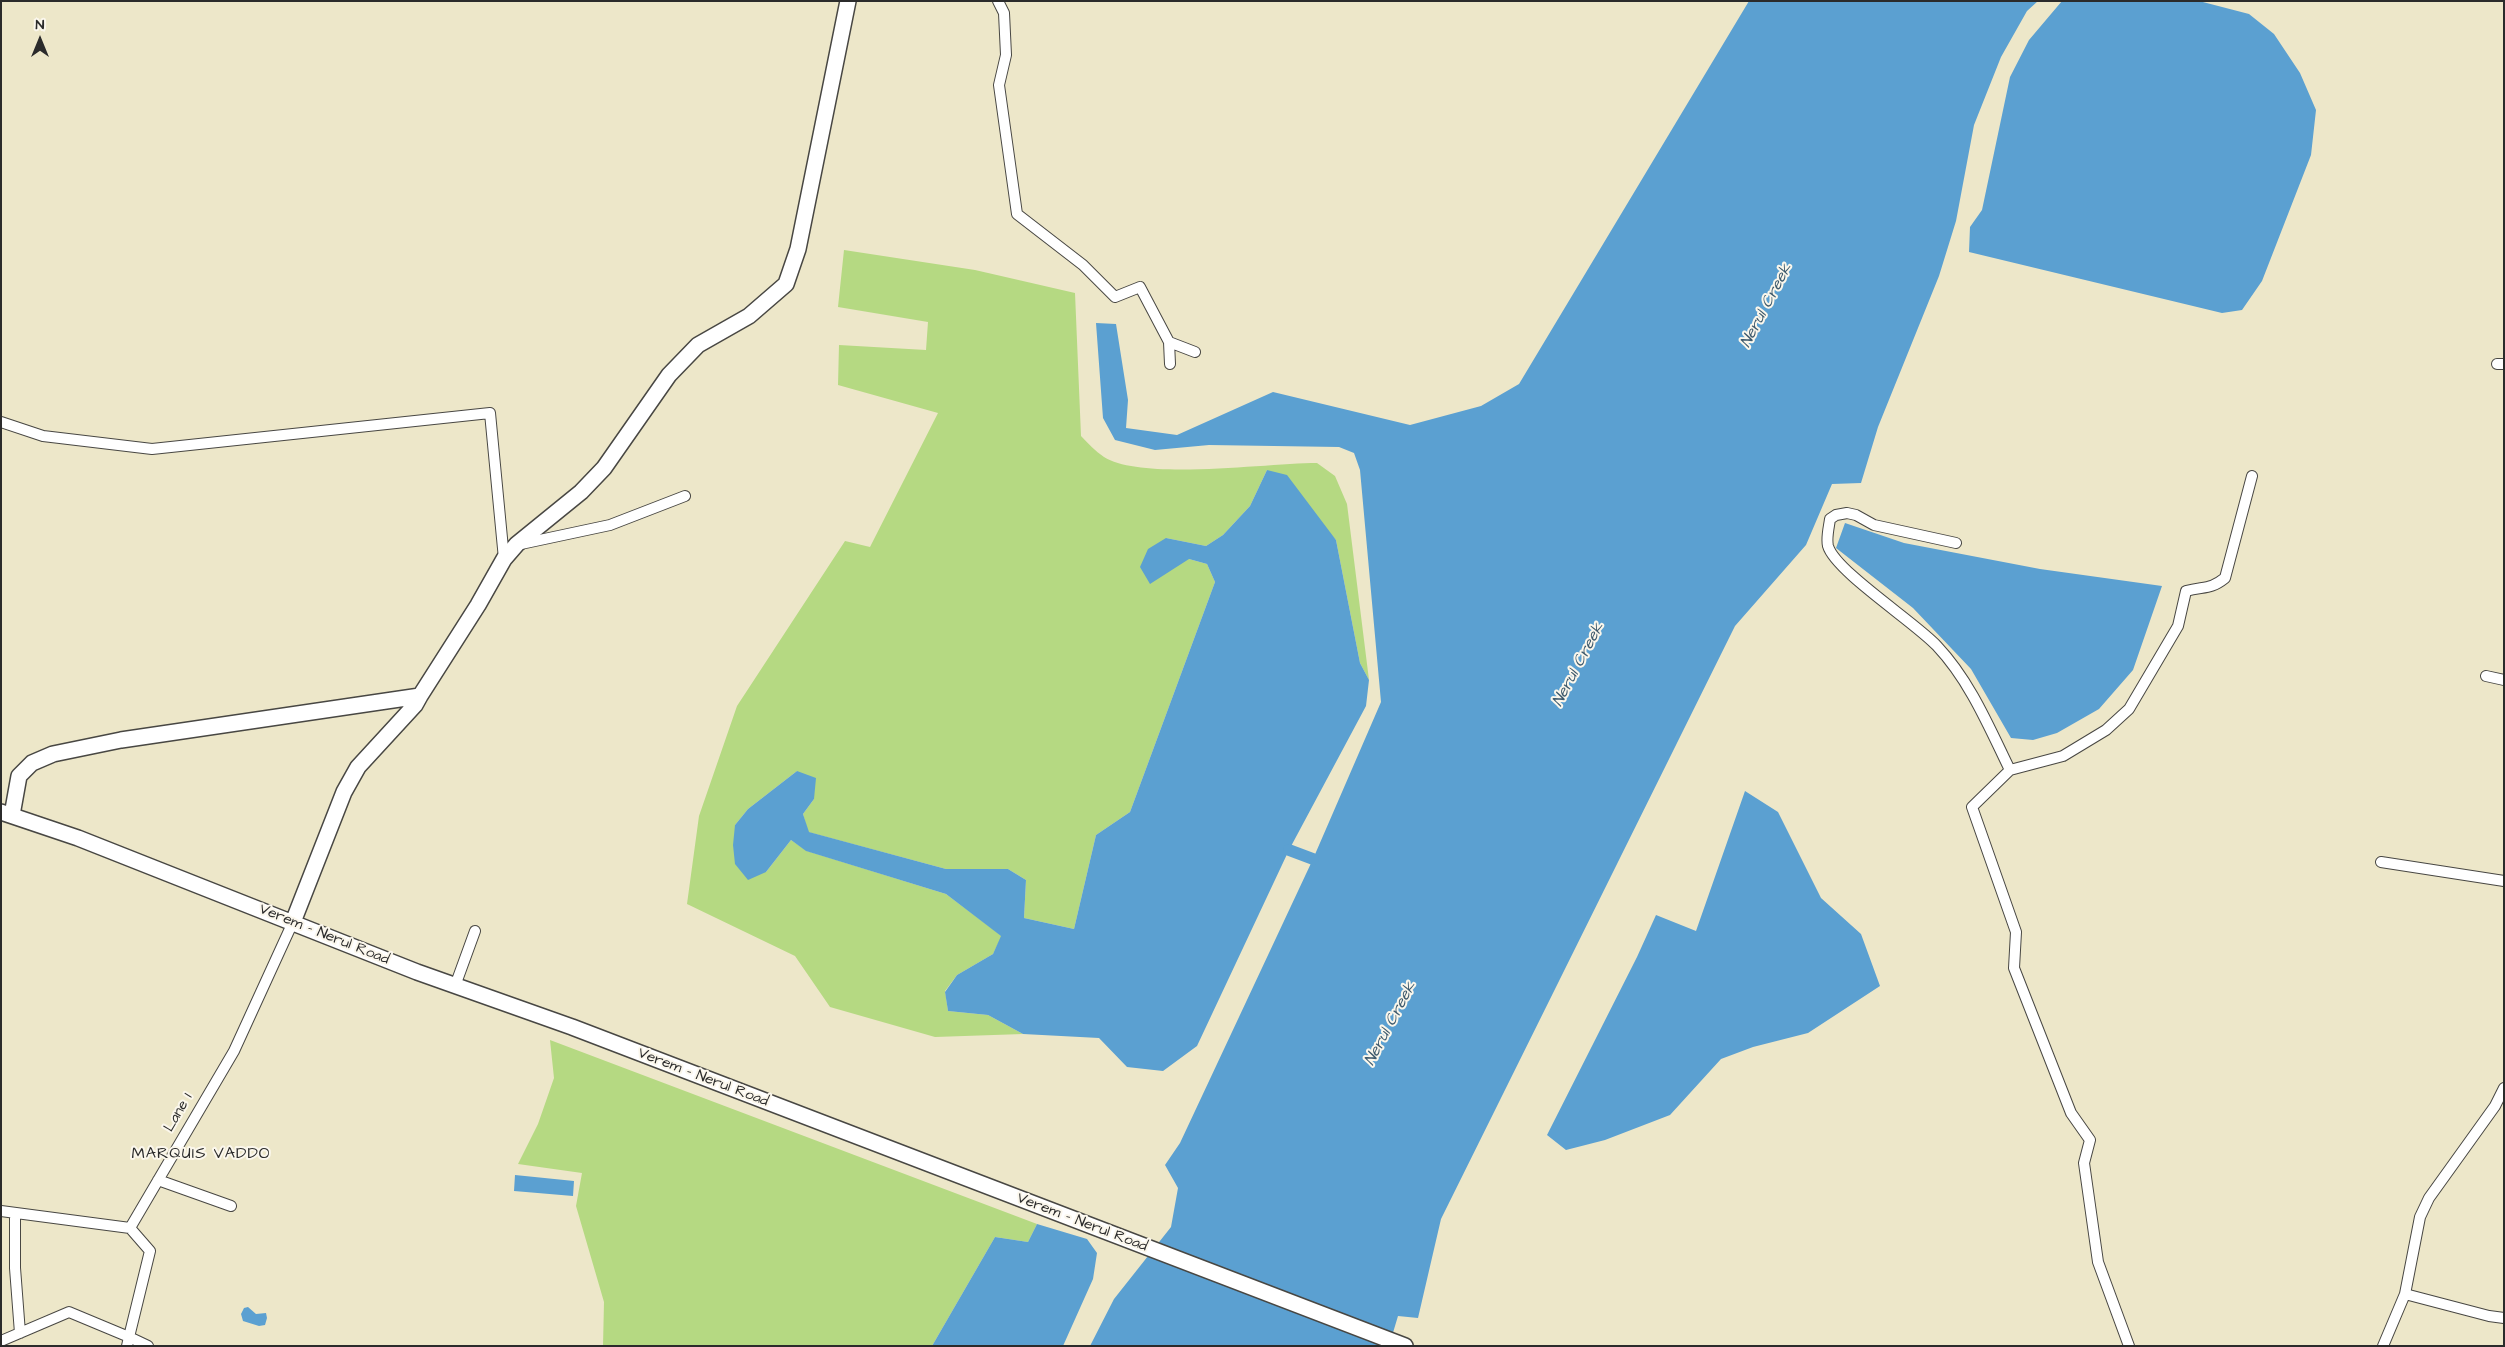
<!DOCTYPE html>
<html>
<head>
<meta charset="utf-8">
<style>
	body { margin:0 }
	#map { position:relative; width:2505px; height:1347px; overflow:hidden; background:#ede7c9; font-family:"Architects Daughter",sans-serif }
	canvas { display:block }
	.frame { position:absolute; inset:0; border:2px solid #2b2b2b; pointer-events:none }
	.north { position:absolute; left:15px; top:15px; width:50px; height:50px; -webkit-text-stroke:4px #fbf7ec; paint-order:stroke; rotate:0deg; font-size:14px; font-weight:700; line-height:20px; text-align:center; color:#2b2b2b }
	.north::after { content:''; display:block; margin:auto; width:18px; height:22px; background:#2b2b2b; clip-path:polygon(50% 0,100% 100%,50% 72%,0 100%) }
</style>
</head>
<body>
<div id="map">
<canvas width="2505" height="1347"></canvas>
<div class="frame"></div>
<div class="north">N</div>
</div>
<script>
const ctx = document.querySelector('canvas').getContext('2d');
ctx.lineJoin = 'round';
function fill(path, color) {
  ctx.fillStyle = color;
  ctx.fill(path, 'evenodd');
}
function stroke(path, color, width, dash) {
  ctx.strokeStyle = color;
  ctx.lineWidth = width;
  ctx.lineCap = dash ? 'butt' : 'round';
  ctx.setLineDash(dash || []);
  ctx.stroke(path);
}
function label(font, color, halo, rows, align = 'center') {
  ctx.font = font + ' "Architects Daughter",sans-serif';
  ctx.lineWidth = 4;
  ctx.setLineDash([]);
  ctx.textBaseline = 'middle';
  ctx.strokeStyle = halo;
  ctx.fillStyle = color;
  for (const [text, x, y, turn = 0] of rows) {
    ctx.save();
    ctx.translate(x, y);
    ctx.rotate((+turn || 0) * Math.PI / 180);
    ctx.textAlign = isNaN(turn) ? turn : align;
    if (halo) ctx.strokeText(text, 0, 0);
    ctx.fillText(text, 0, 0);
    ctx.restore();
  }
}
fill(new Path2D(`
	M844 250 975 270 1075 293 1081 436C1088 443 1095 451 1104 457 1142 481 1267 463 1317 463L1335 476 1347 504 1369 680 1360 663 1336 540 1267 470 1250 506 1223 535 1206 546 1166 538 1189 559 1207 564 1215 582 1130 812 1096 835 1074 929 1024 918 1026 880 1008 869H946L808 832 803 814 814 799 797 771 748 809 735 825 766 872 791 840 807 851 946 894 1002 936 993 954 957 975 945 991 948 1011 988 1015 1023 1034 935 1037 830 1007 795 956 687 904 699 816 737 706 845 541 870 547 938 413 838 385 839 345 926 350 928 322 838 307Z
	M550 1040 1037 1224 1028 1242 995 1237 932 1346H603L604 1302 576 1206 582 1173 518 1164 538 1124 554 1078Z`), '#b5d982');
fill(new Path2D(`
	M1749 1H2038L2027 11 2001 57 1974 125 1956 221 1939 276 1878 427 1861 483 1832 484 1806 545 1735 626 1441 1219 1418 1318 1398 1316 1389 1346H1090L1114 1299 1171 1227 1178 1188 1165 1165 1180 1143 1313 859 1381 702 1360 470 1354 453 1339 447 1209 445 1155 450 1115 440 1103 418 1096 323 1116 324 1128 400 1126 428 1177 435 1273 392 1410 425 1481 406 1519 384Z
	M2062 1H2199L2249 14 2274 34 2300 73 2316 110 2311 155 2262 281 2242 310 2222 313 1969 252 1970 227 1982 210 2010 77 2029 40Z
	M1267 470 1287 475 1336 540 1360 663 1369 680 1366 706 1289 850 1197 1046 1163 1071 1127 1067 1099 1038 1023 1034 988 1015 948 1011 945 992 957 975 993 954 1001 936 946 894 806 851 791 840 766 872 748 880 735 864 733 845 735 825 748 809 797 771 816 778 814 799 803 814 809 832 946 869H1008L1026 880 1024 918 1074 929 1096 835 1130 812 1215 582 1207 564 1189 559 1150 584 1140 567 1148 549 1166 538 1206 546 1223 535 1250 506Z
	M1845 523 1904 543 2040 569 2162 586 2133 670 2099 709 2057 733 2033 740 2011 738 1971 669 1913 608 1836 548Z
	M1745 791 1778 812 1821 898 1861 934 1880 986 1808 1033 1753 1047 1721 1059 1670 1115 1605 1140 1566 1150 1547 1135 1637 957 1656 915 1696 931Z
	M515 1175 574 1181 573 1196 514 1191Z
	M1037 1224 1087 1239 1097 1253 1093 1279 1063 1346H932L995 1237 1028 1242Z
	M248 1307 256 1314 266 1313 267 1318 265 1325 259 1326 243 1321 241 1314 244 1308Z`), '#5ba0d1');
stroke(new Path2D(`
	M1289 850 1313 859`), '#5ba0d1', 12);
const street = new Path2D(`
	M998 1 1004 13 1006 55 999 85 1017 214 1083 265 1115 297 1140 287 1169 342 1195 352
	M1169 342 1170 364
	M2497 364H2504
	M1 422 43 436 152 449 490 413 504 559
	M1956 543 1874 525 1856 515 1847 513 1836 515 1830 519C1829 527 1826 538 1828 546 1835 571 1916 623 1937 646 1970 681 1989 727 2010 770L1972 807 2016 932 2014 968 2071 1113 2090 1140 2084 1163 2098 1262 2129 1346
	M521 544 610 525 685 496
	M2486 676 2504 680
	M2010 770 2063 756 2106 730 2129 709 2178 626 2186 591C2204 586 2210 590 2225 578L2252 476
	M2381 862 2504 881
	M455 986 475 931
	M158 1180 231 1206
	M1 1211 130 1228 234 1051 293 922
	M15 1213V1268L20 1333
	M2405 1294 2489 1316 2504 1318
	M1 1341 69 1312 129 1337 150 1251 130 1228
	M127 1346 129 1337 148 1346
	M2383 1346 2405 1294 2420 1217 2429 1198 2495 1106 2504 1088`);
const secondary = new Path2D(`
	M1 812 78 838 417 972 572 1027 1405 1346
	M12 815 19 776 32 763 53 754 121 740 420 696 478 605 504 559 517 544 581 492 604 468 669 375 698 345 749 316 786 284 798 249 848 1
	M293 922 344 792 358 767 415 705 420 696`);
stroke(street, '#484743', 12);
stroke(secondary, '#484743', 18);
stroke(street, '#fff', 10);
stroke(secondary, '#fff', 15);
label('15px', '#2b2b2b', '#fbf7ec', [
	["Verem - Nerul Road",324,935,22],
	["Verem - Nerul Road",703,1078,21],
	["Lane 1",179,1113,-60],
	["Verem - Nerul Road",1082,1223,21]
]);
label('italic 16px', '#3e5a6d', '#fbf7ec', [
	["Nerul Creek",1767,306,-62],
	["Nerul Creek",1579,665,-62],
	["Nerul Creek",1391,1024,-62]
]);
ctx.letterSpacing = '1px';
label('16px', '#2b2b2b', '#fbf7ec', [
	["MARQUIS VADDO",201,1155]
]);
ctx.letterSpacing = '0px';
</script>
</body>
</html>
